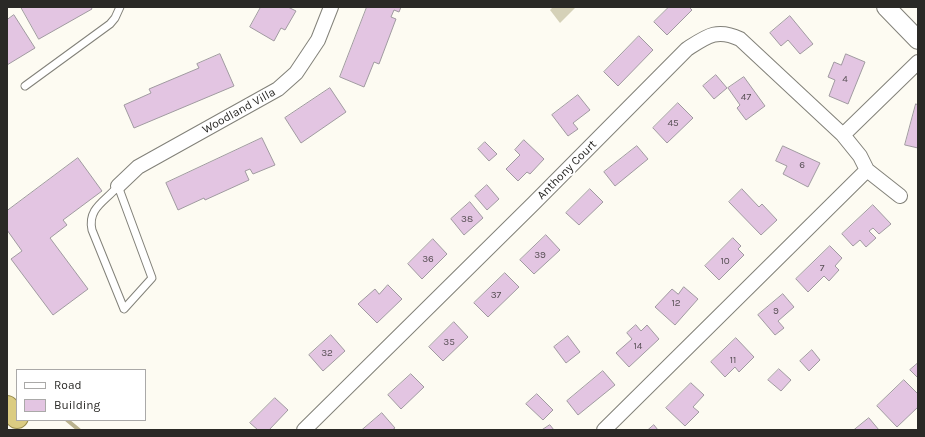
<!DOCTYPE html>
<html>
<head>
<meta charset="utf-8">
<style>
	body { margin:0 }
	#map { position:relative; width:925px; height:437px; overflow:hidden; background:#fdfbf2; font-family:Karla,sans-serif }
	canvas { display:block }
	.frame { position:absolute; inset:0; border:8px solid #2a2926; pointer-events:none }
	.legend { position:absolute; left:16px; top:369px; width:130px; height:52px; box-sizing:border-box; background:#fff; border:1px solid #aaa9a8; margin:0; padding:5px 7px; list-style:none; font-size:12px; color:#2a2926 }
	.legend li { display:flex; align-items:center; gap:8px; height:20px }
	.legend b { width:20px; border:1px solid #aaa9a8 }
</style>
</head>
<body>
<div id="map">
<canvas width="925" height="437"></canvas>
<div class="frame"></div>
<ul class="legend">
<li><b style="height:5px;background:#fff"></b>Road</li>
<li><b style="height:11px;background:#e3c5e2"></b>Building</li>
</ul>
</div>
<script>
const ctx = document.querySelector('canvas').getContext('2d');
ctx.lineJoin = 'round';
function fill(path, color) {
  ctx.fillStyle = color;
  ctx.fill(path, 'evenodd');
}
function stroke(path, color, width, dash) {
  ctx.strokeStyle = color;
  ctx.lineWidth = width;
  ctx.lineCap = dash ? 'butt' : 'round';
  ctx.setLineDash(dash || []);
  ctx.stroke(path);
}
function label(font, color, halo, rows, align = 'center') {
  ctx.font = font + ' Karla,sans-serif';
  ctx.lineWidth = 4;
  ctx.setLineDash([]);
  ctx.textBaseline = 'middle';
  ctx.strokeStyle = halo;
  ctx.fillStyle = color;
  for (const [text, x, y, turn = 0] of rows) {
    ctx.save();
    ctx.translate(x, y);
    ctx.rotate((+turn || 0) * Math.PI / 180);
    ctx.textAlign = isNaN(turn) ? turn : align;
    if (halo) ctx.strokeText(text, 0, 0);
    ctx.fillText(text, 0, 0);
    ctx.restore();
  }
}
fill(new Path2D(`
	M553 7H576L560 23 550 10Z`), '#d5d1b8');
stroke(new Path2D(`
	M67 420 79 430`), '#bab38e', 4);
const building = new Path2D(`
	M21 7H91L92 9 39 39Z
	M261 7H288L296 11 285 30 281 28 274 41 250 27Z
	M367 7H401L399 12 394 10 391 17 396 19 379 64 374 62 364 87 340 77Z
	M669 7H689L692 10 667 35 654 22Z
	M14 15 35 48 7 65V20Z
	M790 16 813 44 800 54 788 40 781 46 770 33Z
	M639 36 653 50 618 86 604 72Z
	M220 54 234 86 134 128 124 105 151 93 149 89 199 68 197 64Z
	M846 54 865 62 848 104 829 96 835 80 828 77 834 62 841 65Z
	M716 75 727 88 714 99 703 86Z
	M744 77 765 106 746 120 737 108 740 105 728 88Z
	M330 88 346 112 301 143 285 118Z
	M578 95 590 110 573 123 578 129 568 136 552 115Z
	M678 103 693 118 667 143 653 128Z
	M916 104 918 105V148L905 145Z
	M262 138 275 165 253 174 250 169 245 171 249 180 205 200 204 198 178 210 166 183Z
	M524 140 544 159 530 174 527 172 518 181 506 169 520 155 515 150Z
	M485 142 497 154 489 161 478 149Z
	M637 146 648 159 615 186 604 172Z
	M783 146 820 163 808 187 783 174 787 166 776 161Z
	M78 158 102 191 63 220 67 225 50 238 88 289 53 315 11 259 22 251 7 230V211Z
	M487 185 499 199 487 210 475 196Z
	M590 189 603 202 579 225 566 213Z
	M742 189 759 207 762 204 777 220 761 235 729 202Z
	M470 202 483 218 464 235 451 219Z
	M873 205 891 224 879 234 873 228 869 231 876 238 866 247 860 240 853 246 842 234Z
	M546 235 560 250 534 274 520 260Z
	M733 238 741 246 738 249 744 255 719 280 705 266Z
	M433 239 447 254 422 279 408 264Z
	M830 246 842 258 835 266 839 270 829 281 824 276 808 292 796 279Z
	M505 273 519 287 488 317 474 303Z
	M388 285 402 299 377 323 358 304 375 289 379 294Z
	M684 287 698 299 675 325 655 307 672 289 678 294Z
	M783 294 794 307 778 321 784 328 775 335 758 315Z
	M454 322 468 337 443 361 429 347Z
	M636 325 641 331 647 325 659 339 629 367 616 353 632 339 627 333Z
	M331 335 345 351 323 371 309 355Z
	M568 336 580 352 566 363 554 347Z
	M736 338 754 357 739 372 735 367 725 377 711 362Z
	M812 350 820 360 809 371 800 361Z
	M918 363V378L910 370Z
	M779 369 791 380 781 391 768 380Z
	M603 371 615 385 578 415 567 401Z
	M411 374 424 387 401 409 388 395Z
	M904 380 918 394V407L897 427 877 406Z
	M691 383 704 395 693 407 699 412 685 426 666 408Z
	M537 394 553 410 543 420 526 404Z
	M275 398 288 410 269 430H258L250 423Z
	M382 413 395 428 392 430H362Z
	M869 418 879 430H854Z
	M550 425 554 430H542Z
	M654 425 658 430H648Z`);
fill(building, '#e3c5e2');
stroke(building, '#a09aa0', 1);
const service = new Path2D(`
	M25 86 110 24 115 18 120 7
	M118 186 152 278 124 309 92 230C87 208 106 201 118 186Z`);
const minor = new Path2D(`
	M843 135 918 62
	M867 170 900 196
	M118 186 138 167 278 89 296 73 318 40 331 7
	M304 430 534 203 687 49C707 36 717 28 740 39L843 135 860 156 867 170 604 430`);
const tertiary = new Path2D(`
	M886 7 918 40`);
const trunk = new Path2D(`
	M7 407 17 417`);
stroke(service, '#828179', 9);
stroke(minor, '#828179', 16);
stroke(tertiary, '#828179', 20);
stroke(trunk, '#978b4d', 24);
stroke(service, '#fff', 7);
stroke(minor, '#fff', 14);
stroke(tertiary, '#fff', 18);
stroke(trunk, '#dbcc82', 22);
label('10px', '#585055', null, [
	["4",845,79],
	["47",746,97],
	["45",673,123],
	["6",802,165],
	["38",467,219],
	["39",540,255],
	["36",428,259],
	["10",725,261],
	["7",822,268],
	["37",496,295],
	["12",676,303],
	["9",776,311],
	["35",449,342],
	["14",638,346],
	["32",327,353],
	["11",733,360]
]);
label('12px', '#2a2926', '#fff', [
	["Woodland Villa",239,111,-29],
	["Anthony Court",567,170,-45]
]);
</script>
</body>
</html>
